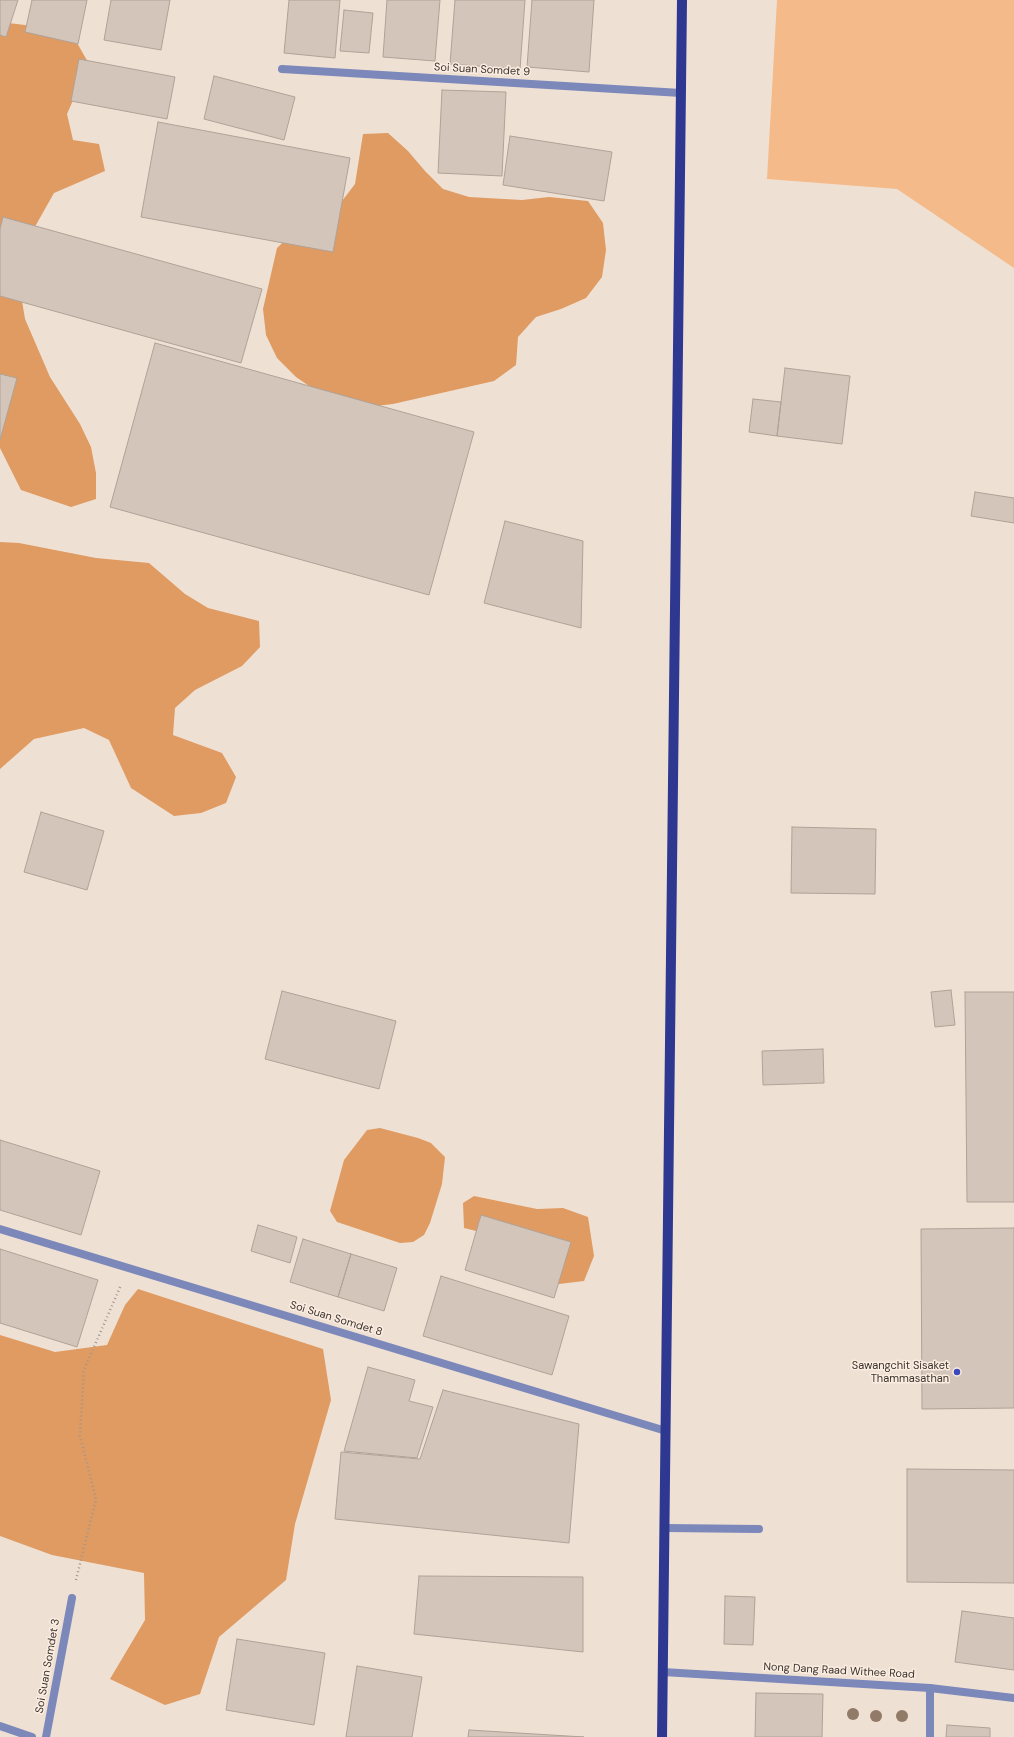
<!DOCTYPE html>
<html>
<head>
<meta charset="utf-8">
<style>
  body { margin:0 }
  canvas { display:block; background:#efe0d4 }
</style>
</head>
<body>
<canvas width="1014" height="1737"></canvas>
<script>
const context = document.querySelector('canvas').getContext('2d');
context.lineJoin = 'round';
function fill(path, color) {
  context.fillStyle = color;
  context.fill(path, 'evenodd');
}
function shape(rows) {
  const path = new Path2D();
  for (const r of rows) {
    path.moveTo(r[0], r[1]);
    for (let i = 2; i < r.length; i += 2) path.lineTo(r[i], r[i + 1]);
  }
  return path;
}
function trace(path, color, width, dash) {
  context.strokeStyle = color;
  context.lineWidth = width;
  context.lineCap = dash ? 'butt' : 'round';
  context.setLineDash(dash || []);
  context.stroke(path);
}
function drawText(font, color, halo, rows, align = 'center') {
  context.font = font + ' "DM Sans",sans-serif';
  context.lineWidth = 3;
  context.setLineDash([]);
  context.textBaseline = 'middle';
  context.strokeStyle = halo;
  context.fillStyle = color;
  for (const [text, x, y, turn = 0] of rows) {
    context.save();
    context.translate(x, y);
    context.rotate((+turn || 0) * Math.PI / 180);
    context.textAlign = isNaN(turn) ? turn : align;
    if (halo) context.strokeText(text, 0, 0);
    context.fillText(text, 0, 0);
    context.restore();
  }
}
const green = shape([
  [777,0,1014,0,1014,268,897,189,767,179]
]);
const forest = shape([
  [0,22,25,25,76,41,89,64,67,114,73,140,99,144,105,171,54,193,28,239,16,264,25,319,50,377,80,424,91,447,96,473,96,499,71,507,21,490,0,448],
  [388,133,408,151,425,171,443,189,469,197,522,200,549,197,588,201,603,223,606,250,602,277,586,298,561,309,536,317,518,337,516,365,494,381,393,404,367,407,318,392,296,377,277,358,266,335,263,309,277,248,295,231,339,205,355,184,363,134],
  [0,542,19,543,96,558,149,563,185,594,208,608,259,621,260,647,242,666,195,690,175,708,173,735,222,753,236,777,226,803,201,813,174,816,131,788,109,740,84,728,34,739,0,769],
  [380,1128,418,1138,431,1143,445,1157,442,1184,430,1223,424,1235,413,1242,400,1243,337,1222,330,1211,344,1160,367,1130],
  [474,1196,537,1209,563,1208,588,1217,594,1256,584,1281,559,1284,537,1270,513,1240,464,1228,463,1203],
  [138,1289,323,1349,331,1400,295,1524,286,1580,219,1637,200,1694,165,1705,110,1679,145,1620,144,1573,52,1555,0,1536,0,1335,55,1352,107,1345,125,1305]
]);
const building = shape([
  [0,0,18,0,6,37,0,35,0,0],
  [32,0,87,0,78,44,25,32,32,0],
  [111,0,170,0,161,50,104,40,111,0],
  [289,0,340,0,335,58,284,53,289,0],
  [387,0,440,0,435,61,383,57,387,0],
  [455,0,525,0,520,69,450,64,455,0],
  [532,0,594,0,589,72,527,67,532,0],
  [344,10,373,13,369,53,340,51,344,10],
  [79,59,175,77,167,119,71,101,79,59],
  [214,76,295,97,284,140,204,119,214,76],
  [442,90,506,92,502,176,438,173,442,90],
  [158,122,350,158,333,252,141,217,158,122],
  [510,136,612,152,604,201,503,185,510,136],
  [3,217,262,289,241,363,0,296,0,229,3,217],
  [155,343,474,432,429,595,110,507,155,343],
  [785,368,850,376,842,444,777,436,785,368],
  [0,374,17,378,0,440,0,374],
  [753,399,781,402,777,436,749,432,753,399],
  [975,492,1014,498,1014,523,971,516,975,492],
  [505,521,583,541,581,628,484,603,505,521],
  [41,812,104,831,87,890,24,872,41,812],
  [792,827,876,829,875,894,791,893,792,827],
  [951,990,955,1025,935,1027,931,992,951,990],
  [282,991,396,1021,379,1089,265,1059,282,991],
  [965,992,1014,992,1014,1202,967,1202,965,992],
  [823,1049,824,1083,763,1085,762,1051,823,1049],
  [0,1140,100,1171,81,1235,0,1210,0,1140],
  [481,1215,571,1242,554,1298,465,1270,481,1215],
  [258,1225,297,1237,290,1263,251,1251,258,1225],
  [1014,1228,1014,1408,922,1409,921,1229,1014,1228],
  [303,1239,351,1254,338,1297,290,1282,303,1239],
  [0,1249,98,1280,77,1347,0,1323,0,1249],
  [351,1254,397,1268,384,1311,338,1297,351,1254],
  [441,1276,569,1316,552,1375,423,1336,441,1276],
  [368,1367,415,1380,409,1401,433,1407,417,1458,344,1451,368,1367],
  [443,1390,579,1424,569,1543,335,1519,341,1452,420,1459,443,1390],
  [907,1469,1014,1470,1014,1583,907,1582,907,1469],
  [419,1576,583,1577,583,1652,414,1634,419,1576],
  [725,1596,755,1597,753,1645,724,1644,725,1596],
  [962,1611,1014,1618,1014,1670,955,1662,962,1611],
  [237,1639,325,1653,314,1725,226,1710,237,1639],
  [357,1666,422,1677,412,1737,346,1737,357,1666],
  [756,1693,823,1694,822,1737,755,1737,756,1693],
  [947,1725,990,1728,990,1737,946,1737,947,1725],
  [469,1730,584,1737,468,1737,469,1730]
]);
const path = shape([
  [76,1580,96,1499,80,1436,84,1370,121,1285]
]);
const service = shape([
  [665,1528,759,1529],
  [930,1737,930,1688]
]);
const minor = shape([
  [282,69,681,93],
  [0,1229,666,1431],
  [663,1672,930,1688,1014,1698],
  [0,1726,32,1737],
  [46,1737,72,1598]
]);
const primary = shape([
  [662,1737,682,0]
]);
const trees = [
  [853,1714],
  [876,1716],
  [902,1716]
];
const markers = [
  [957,1372,4,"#3d48bb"]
];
const streetNames = [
  ["Soi Suan Somdet 9",482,70,3],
  ["Soi Suan Somdet 8",336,1319,17],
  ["Soi Suan Somdet 3",48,1666,-80],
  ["Nong Dang Raad Withee Road",839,1671,3]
];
const poiNames = [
  ["Sawangchit Sisaket",949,1366],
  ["Thammasathan",949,1379]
];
fill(green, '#f5ba89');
fill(forest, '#df9b61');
fill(building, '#d4c5ba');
trace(building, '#b0a297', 1);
trace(path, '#a1968d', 2.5, [1, 3]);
trace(service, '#7c88ba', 8);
trace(minor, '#7c88ba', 8);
trace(primary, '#2f3891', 10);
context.fillStyle = '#917b68';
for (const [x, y] of trees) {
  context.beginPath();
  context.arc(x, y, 6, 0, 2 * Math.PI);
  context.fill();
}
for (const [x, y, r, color] of markers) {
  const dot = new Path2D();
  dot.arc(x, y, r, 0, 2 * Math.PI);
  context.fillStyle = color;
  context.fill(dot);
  trace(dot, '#fcede1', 1.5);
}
drawText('11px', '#3a342f', '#fcede1', streetNames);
drawText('11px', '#3a342f', '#fcede1', poiNames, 'right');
</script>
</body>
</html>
